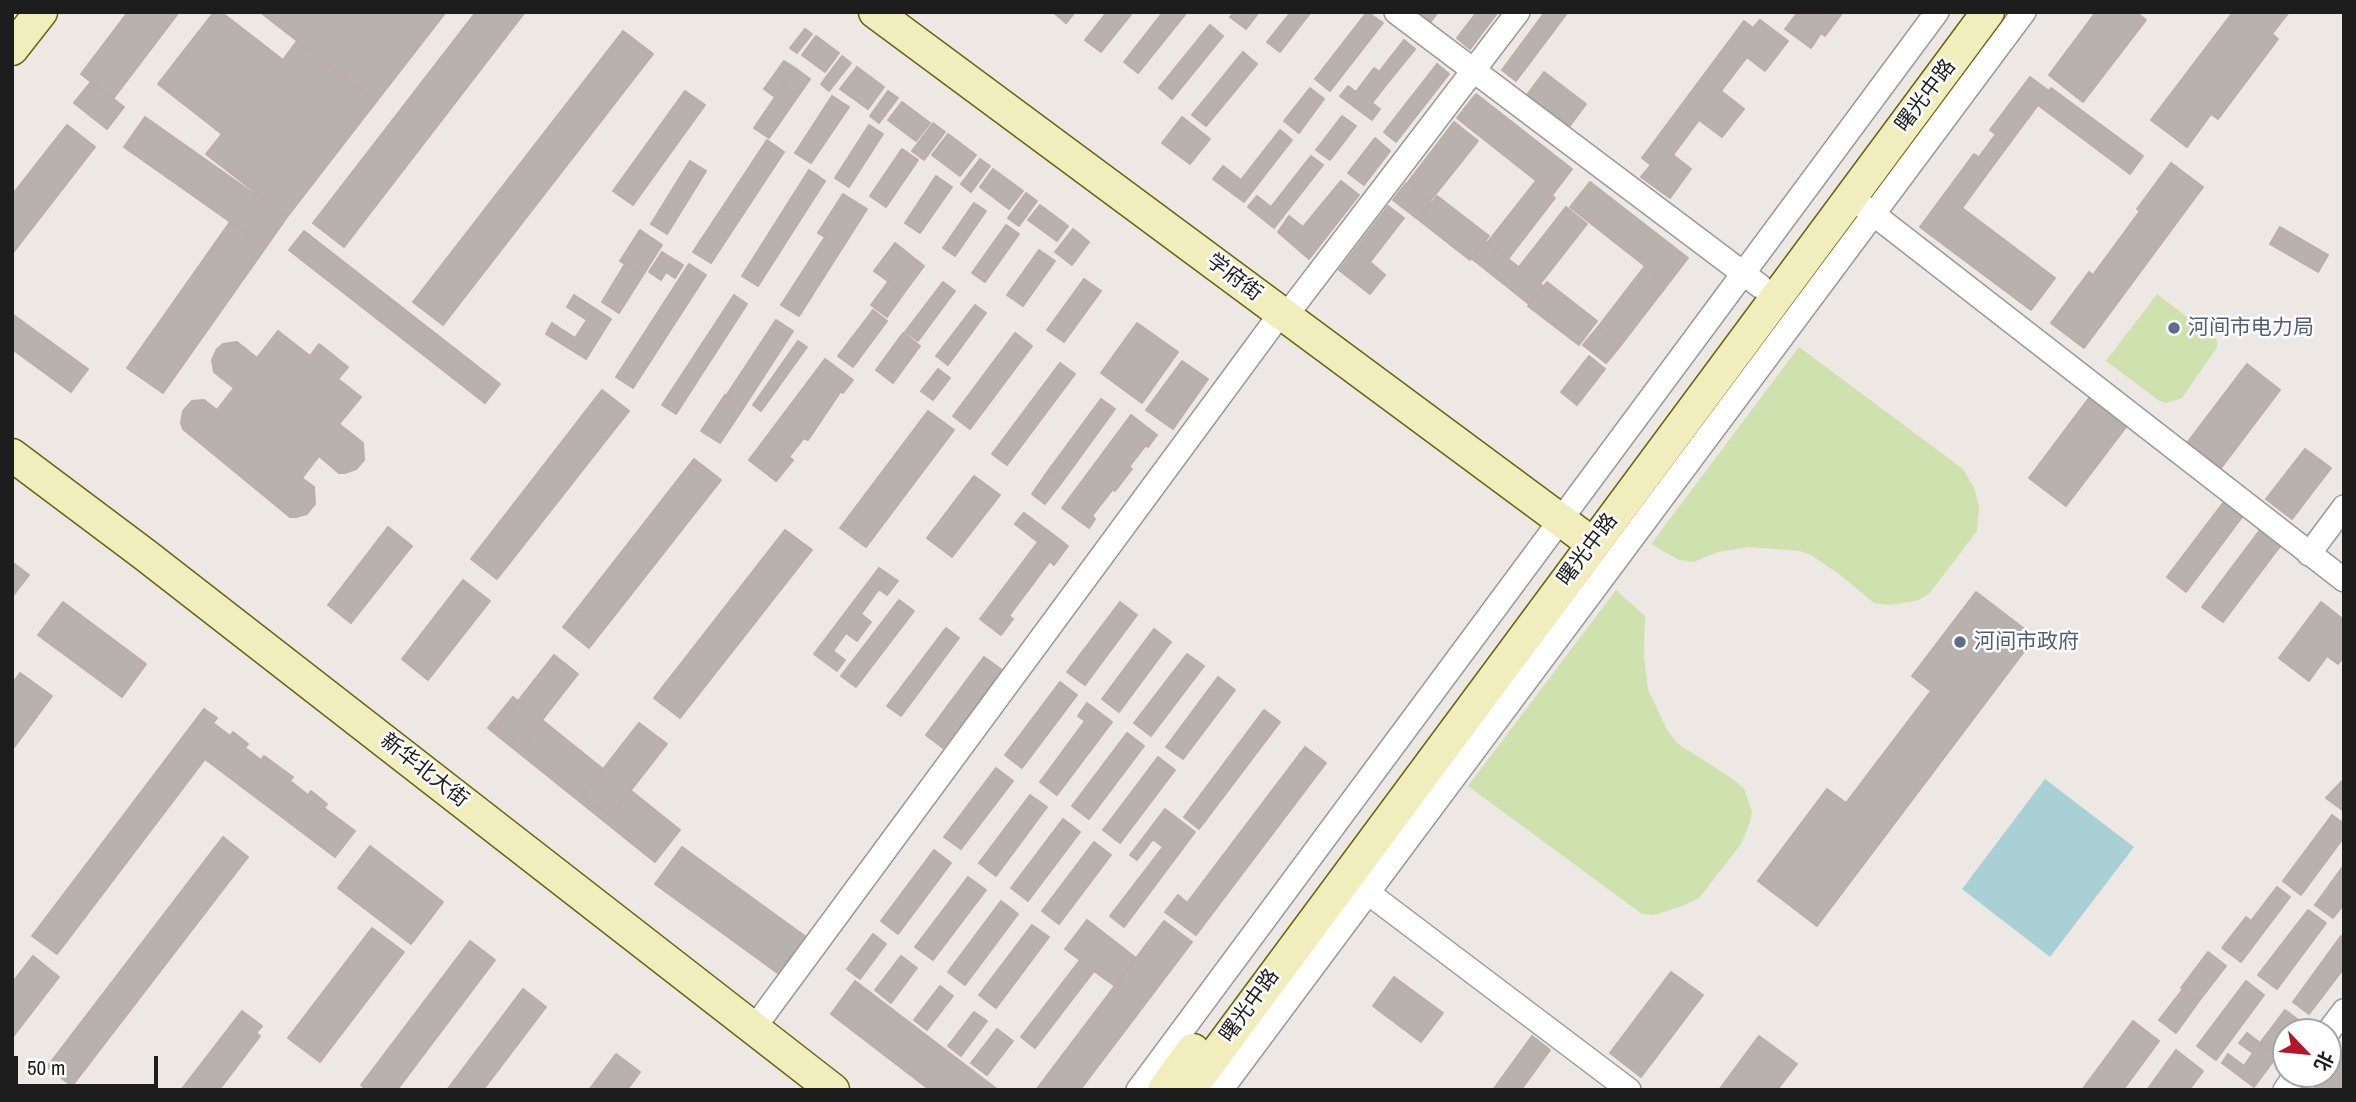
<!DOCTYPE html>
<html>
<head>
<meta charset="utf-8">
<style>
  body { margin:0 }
  #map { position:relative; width:2356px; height:1102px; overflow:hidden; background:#ede8e4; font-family:"Archivo Narrow","Noto Sans SC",sans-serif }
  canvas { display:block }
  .frame { position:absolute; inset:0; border:14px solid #1d1d1d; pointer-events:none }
  .north { position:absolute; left:2272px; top:1018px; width:70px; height:70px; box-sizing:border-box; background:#fff; border:2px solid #a5a5a5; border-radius:50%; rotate:116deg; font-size:19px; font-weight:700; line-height:28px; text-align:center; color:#1d1d1d }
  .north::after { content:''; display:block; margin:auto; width:24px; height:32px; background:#b2172c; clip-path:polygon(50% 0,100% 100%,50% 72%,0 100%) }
  .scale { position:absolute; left:14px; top:1056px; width:144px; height:32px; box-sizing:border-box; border:4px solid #1d1d1d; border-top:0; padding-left:9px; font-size:21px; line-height:24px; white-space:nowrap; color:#1d1d1d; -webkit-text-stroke:5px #fff; paint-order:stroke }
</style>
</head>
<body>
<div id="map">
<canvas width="2356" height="1102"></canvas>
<div class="frame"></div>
<div class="north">北</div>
<div class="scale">50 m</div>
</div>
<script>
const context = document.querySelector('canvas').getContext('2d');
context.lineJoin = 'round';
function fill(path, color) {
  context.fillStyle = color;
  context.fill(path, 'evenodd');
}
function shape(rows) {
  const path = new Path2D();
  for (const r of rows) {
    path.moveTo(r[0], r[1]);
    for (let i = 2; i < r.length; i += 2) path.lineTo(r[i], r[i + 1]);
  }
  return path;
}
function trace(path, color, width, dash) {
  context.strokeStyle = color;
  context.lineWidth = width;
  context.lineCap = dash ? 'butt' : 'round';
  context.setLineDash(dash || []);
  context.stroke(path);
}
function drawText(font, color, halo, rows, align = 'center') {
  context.font = font + ' "Archivo Narrow","Noto Sans SC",sans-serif';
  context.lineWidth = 5;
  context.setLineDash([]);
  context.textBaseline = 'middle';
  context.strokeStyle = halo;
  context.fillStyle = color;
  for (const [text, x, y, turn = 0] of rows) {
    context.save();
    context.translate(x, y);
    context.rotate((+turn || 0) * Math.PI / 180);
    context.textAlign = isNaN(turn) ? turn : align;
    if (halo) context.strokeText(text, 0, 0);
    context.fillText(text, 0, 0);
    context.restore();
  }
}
const grass = shape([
  [2157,294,2217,340,2217,347,2182,398,2166,403,2158,400,2106,361],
  [1799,347,1963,469,1975,490,1979,507,1977,531,1929,594,1916,601,1889,605,1874,603,1839,574,1811,555,1800,551,1749,547,1718,552,1693,562,1679,560,1651,544],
  [1616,590,1645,616,1644,657,1648,689,1667,730,1678,744,1733,779,1744,789,1752,811,1750,822,1741,844,1699,898,1683,906,1654,915,1642,914,1468,786]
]);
const water = shape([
  [2045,779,2134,847,2050,957,1962,889]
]);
const building = shape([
  [128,12,179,12,113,99,81,74,128,12],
  [214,12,221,12,283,60,297,41,376,102,287,217,206,154,222,134,158,84,214,12],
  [260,12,446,12,376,102,260,12],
  [476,12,525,12,344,247,313,223,476,12],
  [1053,12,1075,12,1066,23,1053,12],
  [1107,12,1133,12,1101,52,1085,40,1107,12],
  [1163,12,1187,12,1138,73,1124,62,1163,12],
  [1234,12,1259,12,1246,29,1230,17,1234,12],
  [1291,12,1311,12,1280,52,1267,42,1291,12],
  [1367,12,1383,23,1330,91,1315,79,1367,12],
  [1414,12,1438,12,1429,24,1414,12],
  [1477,12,1498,12,1470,49,1457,38,1477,12],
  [1545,12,1568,12,1516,81,1502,70,1545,12],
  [1798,12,1802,14,1843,12,1825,36,1821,33,1811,48,1785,29,1798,12],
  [2096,12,2136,12,2146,20,2083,102,2049,75,2096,12],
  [2233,12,2289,12,2272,34,2278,39,2218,119,2211,114,2187,147,2151,120,2233,12],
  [1760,20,1788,41,1765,71,1747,57,1721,91,1744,109,1722,137,1699,120,1673,155,1691,169,1670,198,1641,177,1651,165,1642,158,1744,21,1753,28,1760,20],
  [1210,25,1223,36,1172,99,1159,88,1210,25],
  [805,29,812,34,797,53,790,48,805,29],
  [623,31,653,54,443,325,413,302,623,31],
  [816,36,839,53,825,72,802,55,816,36],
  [1404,40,1415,49,1390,80,1379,72,1404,40],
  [1243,52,1257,64,1206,126,1192,115,1243,52],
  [842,56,851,63,829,91,821,84,842,56],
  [784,61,795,68,775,97,764,89,784,61],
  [1437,64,1449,74,1396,142,1384,132,1437,64],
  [857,67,884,87,868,109,840,89,857,67],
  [795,68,810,79,769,138,754,128,795,68],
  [1374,68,1390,80,1372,103,1380,109,1372,120,1340,96,1348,86,1356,92,1374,68],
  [1544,72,1586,104,1569,127,1527,95,1544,72],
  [2030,77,2049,91,2051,88,2143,156,2130,174,2038,105,2009,144,1990,130,2030,77],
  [91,82,124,107,107,129,74,103,91,82],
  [1310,88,1324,99,1299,133,1284,121,1310,88],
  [685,91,705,105,633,205,613,191,685,91],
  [888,91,898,98,879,123,870,116,888,91],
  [1476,94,1572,169,1553,194,1457,118,1476,94],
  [832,96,849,107,811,163,795,153,832,96],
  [902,102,930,123,916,141,888,120,902,102],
  [1342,116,1356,126,1330,160,1316,150,1342,116],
  [145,117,287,217,266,247,124,147,145,117],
  [1182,117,1210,139,1190,164,1162,143,1182,117],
  [1454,122,1478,141,1431,200,1408,182,1454,122],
  [933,123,945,132,924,160,912,151,933,123],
  [67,125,95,147,12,254,12,195,67,125],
  [869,125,883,134,849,187,835,178,869,125],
  [1280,130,1292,140,1244,202,1213,179,1223,166,1241,180,1280,130],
  [948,134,976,155,960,176,932,155,948,134],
  [1996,134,2009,144,1992,167,1979,157,1996,134],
  [1375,138,1390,151,1364,185,1348,173,1375,138],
  [767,140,784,152,711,263,693,252,767,140],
  [902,149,918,160,886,207,870,196,902,149],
  [1974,154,1992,167,1962,208,2055,278,2031,310,1920,227,1974,154],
  [1311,156,1323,165,1274,228,1248,207,1257,196,1271,207,1311,156],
  [980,159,990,166,971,192,961,184,980,159],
  [690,161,706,171,667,234,651,224,690,161],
  [2171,163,2203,187,2084,348,2051,323,2089,272,2093,275,2140,211,2137,209,2171,163],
  [993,169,1023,191,1009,209,980,187,993,169],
  [809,170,825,181,758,286,742,276,809,170],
  [936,176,952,187,920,233,905,223,936,176],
  [1341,181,1359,195,1309,259,1278,232,1289,216,1303,227,1341,181],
  [1535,182,1555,198,1508,259,1487,243,1535,182],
  [1590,182,1688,258,1668,284,1570,207,1590,182],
  [1406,183,1432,203,1419,220,1393,200,1406,183],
  [1026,193,1037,201,1019,226,1008,218,1026,193],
  [843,194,867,209,799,316,781,305,825,237,818,233,843,194],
  [1437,196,1489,236,1470,260,1419,220,1437,196],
  [974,203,986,211,955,256,943,248,974,203],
  [1040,205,1068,226,1057,241,1028,220,1040,205],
  [1388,206,1404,218,1370,262,1385,275,1370,294,1339,270,1388,206],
  [1566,207,1587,224,1540,284,1519,267,1566,207],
  [230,222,266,247,163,393,127,368,230,222],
  [1006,225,1019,234,985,282,972,273,1006,225],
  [2280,227,2328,255,2318,272,2270,244,2280,227],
  [1073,229,1089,242,1072,265,1055,252,1073,229],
  [640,230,662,245,643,275,620,261,640,230],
  [304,231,500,384,485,403,289,250,304,231],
  [1485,241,1543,286,1529,304,1471,258,1485,241],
  [895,243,924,266,904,293,874,271,895,243],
  [1039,250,1055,261,1023,306,1007,295,1039,250],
  [662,252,683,265,675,278,666,272,661,280,649,272,662,252],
  [625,264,643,275,619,313,602,302,625,264],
  [689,264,706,275,633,388,616,377,689,264],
  [1645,266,1668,284,1621,345,1598,327,1645,266],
  [1084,279,1101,291,1064,342,1047,330,1084,279],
  [888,282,904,293,887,317,871,305,888,282],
  [943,282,955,291,918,341,905,332,943,282],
  [1547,282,1597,321,1579,345,1528,306,1547,282],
  [574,295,611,319,586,359,546,334,552,323,575,338,587,320,567,307,574,295],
  [734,295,747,304,676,414,662,405,734,295],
  [975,305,986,313,948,365,936,356,975,305],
  [873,310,887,321,853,367,838,356,873,310],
  [12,314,88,369,71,392,12,349,12,314],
  [776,320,793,331,744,407,726,396,776,320],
  [1137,323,1178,352,1142,403,1101,373,1137,323],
  [1598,327,1621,345,1606,363,1583,345,1598,327],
  [278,331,310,356,319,344,348,367,338,379,361,397,339,424,363,443,364,460,356,469,345,473,339,473,319,456,302,478,314,487,315,504,307,514,296,517,290,517,183,429,181,423,183,411,192,401,204,400,217,410,234,388,214,372,212,360,217,349,223,344,237,342,257,358,278,331],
  [903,333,920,346,893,383,876,370,903,333],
  [1015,333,1032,346,970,429,953,416,1015,333],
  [798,341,807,347,761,411,753,405,798,341],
  [1589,356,1605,369,1577,405,1561,392,1589,356],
  [825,359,853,380,843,393,841,391,808,440,804,438,789,457,793,460,776,481,749,460,825,359],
  [1182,361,1208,379,1173,429,1146,410,1182,361],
  [1060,363,1075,374,1007,465,992,454,1060,363],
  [2247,364,2280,390,2221,468,2187,443,2247,364],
  [938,369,950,378,933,400,921,391,938,369],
  [602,390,629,411,497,579,471,559,602,390],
  [725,395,744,407,720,443,701,431,725,395],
  [2089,398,2126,427,2066,506,2029,478,2089,398],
  [1101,399,1115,409,1062,482,1048,471,1101,399],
  [928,411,954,430,866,547,840,528,928,411],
  [1131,415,1157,435,1148,447,1146,445,1129,467,1132,469,1115,491,1113,489,1092,516,1095,519,1089,528,1062,508,1131,415],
  [2305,449,2331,468,2292,519,2266,499,2305,449],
  [694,459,721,480,589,648,563,627,694,459],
  [1048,471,1062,482,1045,504,1032,494,1048,471],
  [974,476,1000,495,952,557,927,538,974,476],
  [2223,503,2242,517,2186,592,2167,577,2223,503],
  [1024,513,1047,530,1038,542,1015,524,1024,513],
  [388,527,412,546,351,623,328,605,388,527],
  [785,530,812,550,680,718,654,698,785,530],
  [1047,530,1068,546,1054,565,1050,561,1009,616,1013,619,1001,635,980,619,1047,530],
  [2260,530,2281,545,2223,622,2202,607,2260,530],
  [12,562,29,575,12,597,12,562],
  [879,568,898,581,887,595,879,589,861,614,871,622,857,641,846,633,833,651,845,660,837,671,814,654,879,568],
  [463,580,490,601,428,680,402,659,463,580],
  [1976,592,2035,637,1817,926,1758,881,1827,789,1846,803,1931,691,1912,676,1976,592],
  [899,600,914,611,856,687,841,676,899,600],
  [63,602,146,664,122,697,38,635,63,602],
  [1120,602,1137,615,1085,685,1067,672,1120,602],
  [2321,602,2344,620,2344,656,2338,664,2297,634,2321,602],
  [946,628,959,638,901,716,887,706,946,628],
  [1154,629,1171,642,1119,712,1102,699,1154,629],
  [2297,634,2327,656,2309,681,2279,658,2297,634],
  [1187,654,1204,666,1151,736,1134,723,1187,654],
  [554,655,578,674,521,747,497,728,554,655],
  [984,657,1002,670,943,748,926,735,984,657],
  [20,673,52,696,12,750,12,684,20,673],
  [1218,677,1235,690,1183,759,1166,747,1218,677],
  [1060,682,1077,695,1022,768,1005,755,1060,682],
  [513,697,518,701,497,728,521,747,542,720,603,769,582,796,610,817,630,790,680,830,655,862,488,728,513,697],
  [1087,703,1112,722,1057,795,1040,782,1085,721,1078,716,1087,703],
  [204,709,217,718,213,723,230,736,233,732,248,744,245,748,261,760,264,756,293,777,290,781,308,795,311,791,327,804,324,808,355,831,335,857,205,759,57,954,32,936,204,709],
  [1264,710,1280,722,1199,829,1184,817,1264,710],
  [639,723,667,744,610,817,582,796,639,723],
  [1127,733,1144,746,1089,819,1072,806,1127,733],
  [1305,747,1326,763,1196,935,1165,912,1178,895,1187,903,1305,747],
  [1158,757,1175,770,1120,843,1103,830,1158,757],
  [996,768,1013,781,961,849,944,837,996,768],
  [2344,779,2344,811,2326,798,2344,779],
  [1030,795,1047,807,996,876,979,863,1030,795],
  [1165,809,1195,832,1124,927,1110,916,1163,847,1153,839,1137,860,1130,855,1165,809],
  [2332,815,2344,824,2344,837,2301,895,2283,881,2332,815],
  [1063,819,1080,832,1028,901,1011,888,1063,819],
  [223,837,248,857,72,1086,47,1067,223,837],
  [1094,842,1111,855,1059,924,1042,911,1094,842],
  [370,846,443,902,411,944,338,888,370,846],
  [682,847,806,937,779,974,655,884,682,847],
  [934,850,951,863,898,934,881,921,934,850],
  [2344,865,2344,904,2333,918,2315,905,2344,865],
  [968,877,986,890,933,960,915,947,968,877],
  [2277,887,2290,897,2241,962,2222,948,2246,917,2251,921,2277,887],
  [1001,901,1018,914,965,985,948,972,1001,901],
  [2308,910,2326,923,2277,989,2258,975,2308,910],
  [1087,920,1136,958,1115,986,1094,971,1035,1048,1021,1037,1080,960,1065,949,1087,920],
  [1164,921,1192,942,1080,1090,1036,1090,1164,921],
  [1032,925,1049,937,996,1008,979,995,1032,925],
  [372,928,404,952,320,1062,288,1038,372,928],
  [873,934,886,944,860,979,847,969,873,934],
  [2341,936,2344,938,2344,968,2309,1014,2293,1002,2341,936],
  [470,941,495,960,397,1090,367,1090,361,1085,470,941],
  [2208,952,2226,966,2199,1001,2181,988,2208,952],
  [33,956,59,977,12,1038,12,983,33,956],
  [901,956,917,968,891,1003,875,990,901,956],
  [1671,972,1703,995,1641,1077,1610,1053,1671,972],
  [1394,977,1443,1013,1421,1042,1373,1006,1394,977],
  [855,981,998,1090,930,1090,831,1014,855,981],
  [2246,981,2264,995,2216,1060,2197,1046,2246,981],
  [940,986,953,996,927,1030,914,1020,940,986],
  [523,989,546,1007,483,1090,447,1090,523,989],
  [2183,989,2199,1001,2176,1033,2159,1020,2183,989],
  [2285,1010,2301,1022,2294,1032,2286,1032,2286,1043,2277,1056,2260,1043,2285,1010],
  [242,1011,262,1026,256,1033,260,1036,219,1090,181,1090,242,1011],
  [974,1012,987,1021,961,1056,948,1046,974,1012],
  [2133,1021,2159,1041,2123,1090,2082,1090,2133,1021],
  [997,1029,1013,1041,987,1075,971,1063,997,1029],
  [2247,1033,2277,1056,2254,1087,2222,1063,2228,1054,2244,1066,2253,1053,2239,1043,2247,1033],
  [1532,1036,1550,1050,1521,1090,1493,1090,1532,1036],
  [1759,1036,1797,1064,1777,1090,1719,1090,1759,1036],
  [2344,1048,2344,1090,2313,1090,2325,1074,2328,1074,2328,1069,2344,1048],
  [2176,1050,2203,1071,2189,1090,2147,1090,2176,1050],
  [616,1054,640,1072,627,1090,589,1090,616,1054]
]);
const street = shape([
  [1396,12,1760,286],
  [1863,206,2344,580],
  [1295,304,1518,12],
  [2309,554,2344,507],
  [1367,892,1629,1090],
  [754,1028,1281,313],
  [2328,1032,2344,1011],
  [1138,1090,1937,12],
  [1221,1090,2024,12],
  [2285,1090,2296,1074]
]);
const secondary = shape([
  [875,12,1593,544],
  [12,49,41,12],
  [12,455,144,554,833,1090],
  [1164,1090,1193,1050],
  [1189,1090,1988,12]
]);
const markers = [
  [2174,328,7,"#5c6f8a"],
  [1960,642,7,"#5c6f8a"]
];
const streetNames = [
  ["曙光中路",1926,96,-53],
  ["学府街",1234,278,37],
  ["曙光中路",1588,550,-53],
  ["新华北大街",424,771,38],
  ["曙光中路",1250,1006,-54]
];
const serviceNames = [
  ["河间市电力局",2188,328],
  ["河间市政府",1974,642]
];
fill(grass, '#cee1af');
fill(water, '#a9d1d5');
fill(building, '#b9b1ad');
trace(building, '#bcaea8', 2);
trace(street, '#9a9a9a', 26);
trace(secondary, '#666411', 35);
trace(street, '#fff', 23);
trace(secondary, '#f1edbd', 32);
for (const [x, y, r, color] of markers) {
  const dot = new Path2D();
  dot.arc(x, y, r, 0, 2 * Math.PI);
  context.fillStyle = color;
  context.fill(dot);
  trace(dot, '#fff', 2.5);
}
drawText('21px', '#1d1d1d', '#fff', streetNames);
drawText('21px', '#4e5e75', '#fff', serviceNames, 'left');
</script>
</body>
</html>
